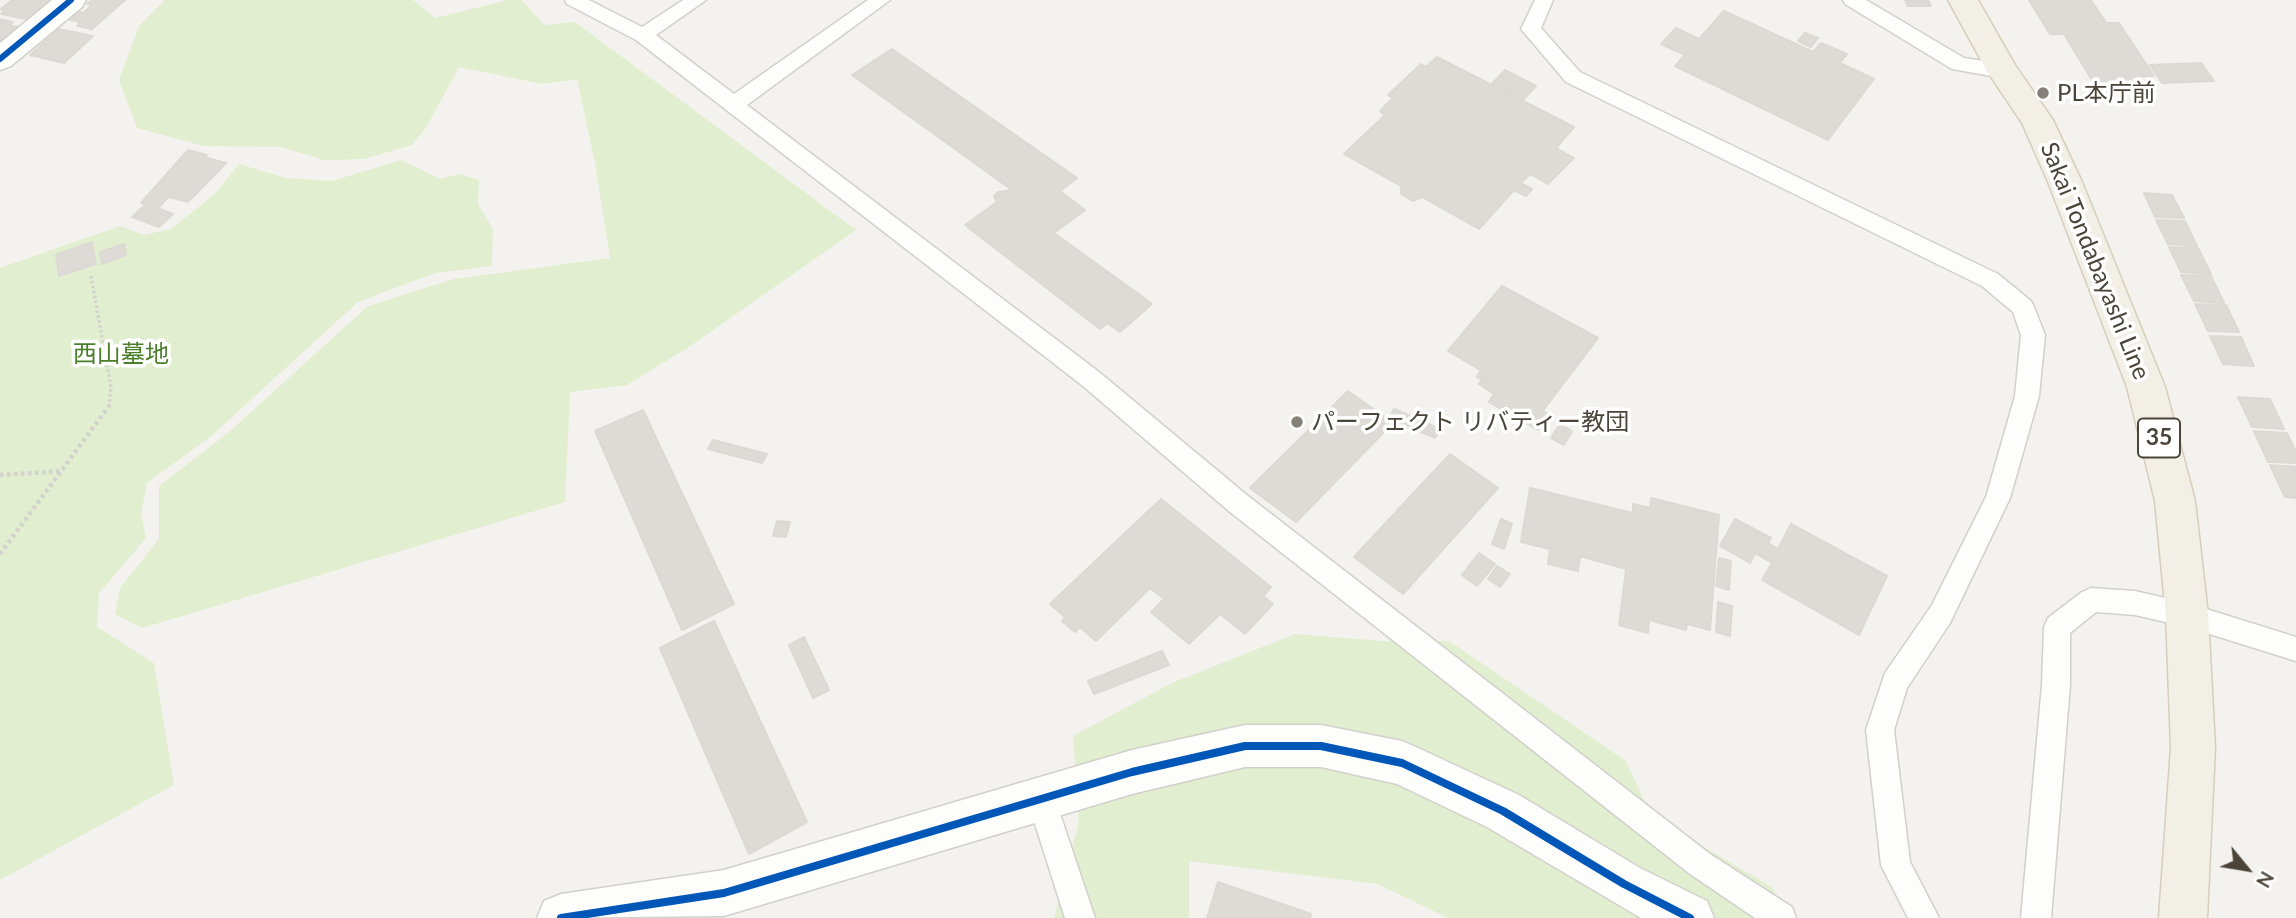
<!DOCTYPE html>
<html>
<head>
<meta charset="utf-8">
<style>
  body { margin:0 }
  #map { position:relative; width:2296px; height:918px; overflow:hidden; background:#f4f2ee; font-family:Lato,sans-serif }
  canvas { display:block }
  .north { position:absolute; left:2212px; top:834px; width:70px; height:70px; -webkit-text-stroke:5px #fff; paint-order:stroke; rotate:120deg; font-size:19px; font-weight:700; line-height:28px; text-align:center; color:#4b4439 }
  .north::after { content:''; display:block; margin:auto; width:24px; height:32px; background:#4b4439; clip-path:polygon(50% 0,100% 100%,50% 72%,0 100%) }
</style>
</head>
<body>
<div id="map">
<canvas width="2296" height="918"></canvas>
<div class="north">N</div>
</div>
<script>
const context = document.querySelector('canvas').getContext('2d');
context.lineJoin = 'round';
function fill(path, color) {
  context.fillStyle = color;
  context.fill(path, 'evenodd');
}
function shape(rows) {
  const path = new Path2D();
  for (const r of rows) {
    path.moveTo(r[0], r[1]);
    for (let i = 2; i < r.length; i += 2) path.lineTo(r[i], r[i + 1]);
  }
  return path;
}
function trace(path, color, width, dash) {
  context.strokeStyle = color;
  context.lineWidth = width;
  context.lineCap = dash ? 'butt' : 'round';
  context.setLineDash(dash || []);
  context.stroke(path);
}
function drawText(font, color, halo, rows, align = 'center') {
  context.font = font + ' Lato,"Noto Sans JP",sans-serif';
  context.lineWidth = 7;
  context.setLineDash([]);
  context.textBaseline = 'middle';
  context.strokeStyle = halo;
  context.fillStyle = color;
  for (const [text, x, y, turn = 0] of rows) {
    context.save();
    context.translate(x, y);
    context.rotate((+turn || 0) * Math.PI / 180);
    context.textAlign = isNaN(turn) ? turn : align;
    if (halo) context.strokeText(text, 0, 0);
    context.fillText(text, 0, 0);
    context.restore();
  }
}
const green = shape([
  [165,0,413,0,435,18,508,0,522,0,544,25,575,22,856,230,689,347,627,385,570,392,565,502,142,628,115,614,120,588,159,539,159,486,229,432,368,306,454,279,610,258,595,163,577,79,542,84,459,67,427,126,412,145,364,159,324,160,281,147,204,146,137,128,119,80,139,26],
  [401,160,440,179,459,174,479,180,478,204,493,229,492,266,435,273,358,302,210,437,147,483,141,513,146,538,99,593,97,627,154,663,174,785,0,880,0,268,120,226,144,235,171,229,216,193,239,164,286,178,332,181],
  [1295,634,1382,641,1449,641,1626,761,1651,816,1772,887,1788,918,1448,918,1378,884,1189,861,1189,918,1054,918,1079,821,1073,736,1172,683]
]);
const building = shape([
  [12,0,59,0,31,20,1,14,4,10,1,9,12,0],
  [92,0,125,0,92,29,77,26,81,22,70,20,79,12,83,13,92,5,87,4,92,0],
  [1905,0,1928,0,1931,6,1908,6,1905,0],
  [2029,0,2091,0,2106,23,2119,23,2154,76,2130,77,2135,84,2095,85,2064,34,2050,34,2029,0],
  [1724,11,1813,52,1821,43,1847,54,1840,63,1874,79,1828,140,1675,66,1724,11],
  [0,19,13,22,9,25,24,28,0,49,0,19],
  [1676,28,1699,39,1685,55,1661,44,1676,28],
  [59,29,93,36,64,63,30,55,59,29],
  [1805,33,1818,38,1811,47,1798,41,1805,33],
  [892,49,1077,178,1047,201,1064,214,1047,228,1140,295,1100,329,965,225,997,202,994,196,998,192,1012,190,852,75,892,49],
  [1437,57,1574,127,1556,148,1574,158,1548,184,1530,174,1521,183,1532,189,1526,196,1514,190,1479,229,1422,197,1413,201,1401,194,1401,186,1344,154,1385,115,1380,111,1393,98,1388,95,1421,64,1426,67,1437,57],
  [2201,63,2214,81,2162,83,2150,65,2201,63],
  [1505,70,1536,86,1522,101,1491,85,1505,70],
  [188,150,207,155,159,207,141,203,188,150],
  [207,158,226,163,188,202,169,197,207,158],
  [1060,191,1085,210,1054,233,1047,228,1064,214,1047,201,1060,191],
  [2144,193,2172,195,2184,218,2155,217,2144,193],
  [146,204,173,214,159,227,132,217,146,204],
  [2156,220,2185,221,2197,246,2168,244,2156,220],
  [92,242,96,264,59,276,56,255,92,242],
  [124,244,126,255,102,264,100,252,124,244],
  [2169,247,2198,248,2211,274,2181,272,2169,247],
  [2181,275,2211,276,2224,303,2194,301,2181,275],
  [1502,286,1598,338,1545,408,1448,351,1502,286],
  [1140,295,1152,304,1120,332,1107,323,1140,295],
  [2195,304,2226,305,2239,332,2208,331,2195,304],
  [2210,336,2241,337,2254,366,2223,364,2210,336],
  [1481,370,1499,381,1493,387,1477,377,1481,370],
  [1482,379,1493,387,1499,381,1545,408,1543,411,1550,415,1538,430,1489,402,1494,394,1479,384,1482,379],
  [1348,391,1393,423,1296,522,1250,488,1348,391],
  [2238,397,2270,399,2284,429,2252,427,2238,397],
  [1394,409,1440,429,1435,438,1389,418,1394,409],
  [643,410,734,604,682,630,595,431,643,410],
  [1560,424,1572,431,1564,445,1551,438,1560,424],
  [2254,431,2287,433,2296,452,2296,463,2268,462,2254,431],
  [713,440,767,454,762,463,708,449,713,440],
  [1450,454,1498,488,1403,594,1354,557,1450,454],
  [2270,465,2296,467,2296,498,2285,497,2270,465],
  [1530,488,1633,513,1633,504,1650,508,1651,498,1719,515,1710,630,1687,624,1686,630,1649,620,1648,633,1619,625,1626,569,1580,556,1578,571,1548,564,1550,549,1521,542,1530,488],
  [1161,499,1271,587,1263,596,1273,604,1245,634,1220,614,1189,644,1151,612,1164,599,1150,588,1096,641,1080,627,1075,632,1062,621,1065,617,1050,604,1161,499],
  [1501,519,1512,524,1504,549,1492,544,1501,519],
  [1735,519,1771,538,1768,543,1778,549,1791,524,1887,576,1859,635,1762,580,1772,563,1755,553,1750,563,1720,546,1735,519],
  [777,521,790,522,786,537,773,536,777,521],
  [1479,553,1495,564,1477,586,1462,575,1479,553],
  [1719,558,1731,561,1729,590,1716,586,1719,558],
  [1497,566,1510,574,1500,587,1488,579,1497,566],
  [1718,602,1732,606,1730,636,1716,632,1718,602],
  [714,621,807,822,749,854,660,648,714,621],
  [804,637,829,690,813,698,789,645,804,637],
  [1162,651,1169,665,1094,694,1088,681,1162,651],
  [1218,882,1311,914,1310,918,1207,918,1218,882]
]);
const pathFar1 = shape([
  [91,276,111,387,109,407]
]);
const path = shape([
  [0,475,63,471],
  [0,554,109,406]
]);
const lane = shape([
  [565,0,589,0,642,27,683,0,706,0,656,35,734,94,868,0,890,0,747,105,1099,372,1248,496,1710,854,1792,907,1796,918,1755,918,1690,874,1230,512,1083,386,636,40,567,4,565,0],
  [1535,0,1553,0,1541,28,1580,72,1998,274,2031,301,2034,307,2045,335,2039,396,2010,498,1950,623,1907,688,1894,730,1910,862,1939,918,1908,918,1881,865,1866,730,1885,673,1932,605,1986,497,2015,396,2021,335,2013,312,1982,286,1566,82,1521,29,1535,0],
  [1843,0,1866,0,1964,58,2003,64,2010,66,2013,71,2010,76,2003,78,1952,69,1845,4,1843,0],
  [2091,588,2135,591,2187,603,2296,637,2296,661,2187,627,2135,615,2096,612,2070,633,2070,685,2051,918,2021,918,2042,685,2044,627,2048,618,2082,592,2091,588],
  [1041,785,1051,789,1055,799,1095,918,1065,918,1027,799,1031,789,1041,785]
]);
const street = shape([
  [52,0,86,0,82,7,11,66,0,70,0,43,52,0],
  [1245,725,1321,725,1402,741,1418,748,1519,795,1640,868,1707,901,1714,918,1641,918,1487,827,1397,784,1321,767,1245,767,1132,794,724,916,537,918,544,901,561,894,724,870,1132,750,1245,725]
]);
const primary = shape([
  [1948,0,1978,0,2015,65,2053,120,2082,182,2165,387,2195,501,2208,615,2215,747,2207,918,2159,918,2171,747,2166,615,2155,501,2127,387,2048,182,2022,123,1987,71,1948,0]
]);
const cyclewayFar1 = shape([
  [0,59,71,0]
]);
const cycleway = shape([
  [561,918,724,893,1132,772,1245,746,1321,746,1402,763,1503,811,1624,884,1690,918]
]);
const markers = [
  [2043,93,7,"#868178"],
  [1297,422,7,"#868178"]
];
const shields = [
  [2159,438,42]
];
const shieldNames = [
  ["35",2159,438]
];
const poiNames = [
  ["PL本庁前",2057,93],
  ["パーフェクト リバティー教団",1311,422]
];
const streetNames = [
  ["Sakai Tondabayashi Line",2095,261,68]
];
const parkNames = [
  ["西山墓地",121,354]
];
fill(green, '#e1eecf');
fill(building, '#dedbd6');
trace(building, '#dcd9d4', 2);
trace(lane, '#d2d0cb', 3);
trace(street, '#d2d0cb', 3);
trace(primary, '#d6cebb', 3);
trace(pathFar1, '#d3d2cc', 3.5, [2.5, 2.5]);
trace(path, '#d3d2cc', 4.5, [3.5, 3.5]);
fill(lane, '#fdfdfc');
fill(street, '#fdfdfc');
fill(primary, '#f2efe6');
trace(cyclewayFar1, '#0057b8', 6);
trace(cycleway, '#0057b8', 8);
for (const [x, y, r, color] of markers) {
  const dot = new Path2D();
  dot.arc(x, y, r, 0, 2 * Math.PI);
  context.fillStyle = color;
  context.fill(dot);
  trace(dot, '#fff', 2.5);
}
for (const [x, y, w] of shields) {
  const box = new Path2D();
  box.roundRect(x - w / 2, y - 19.5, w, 39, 5);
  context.fillStyle = '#fff';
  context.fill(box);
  trace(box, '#4b4439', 2);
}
drawText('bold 23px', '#4b4439', null, shieldNames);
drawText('24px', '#4b4439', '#fff', poiNames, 'left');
drawText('24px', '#4b4439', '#fff', streetNames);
drawText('24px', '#4a7f2a', '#fff', parkNames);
</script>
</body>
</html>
